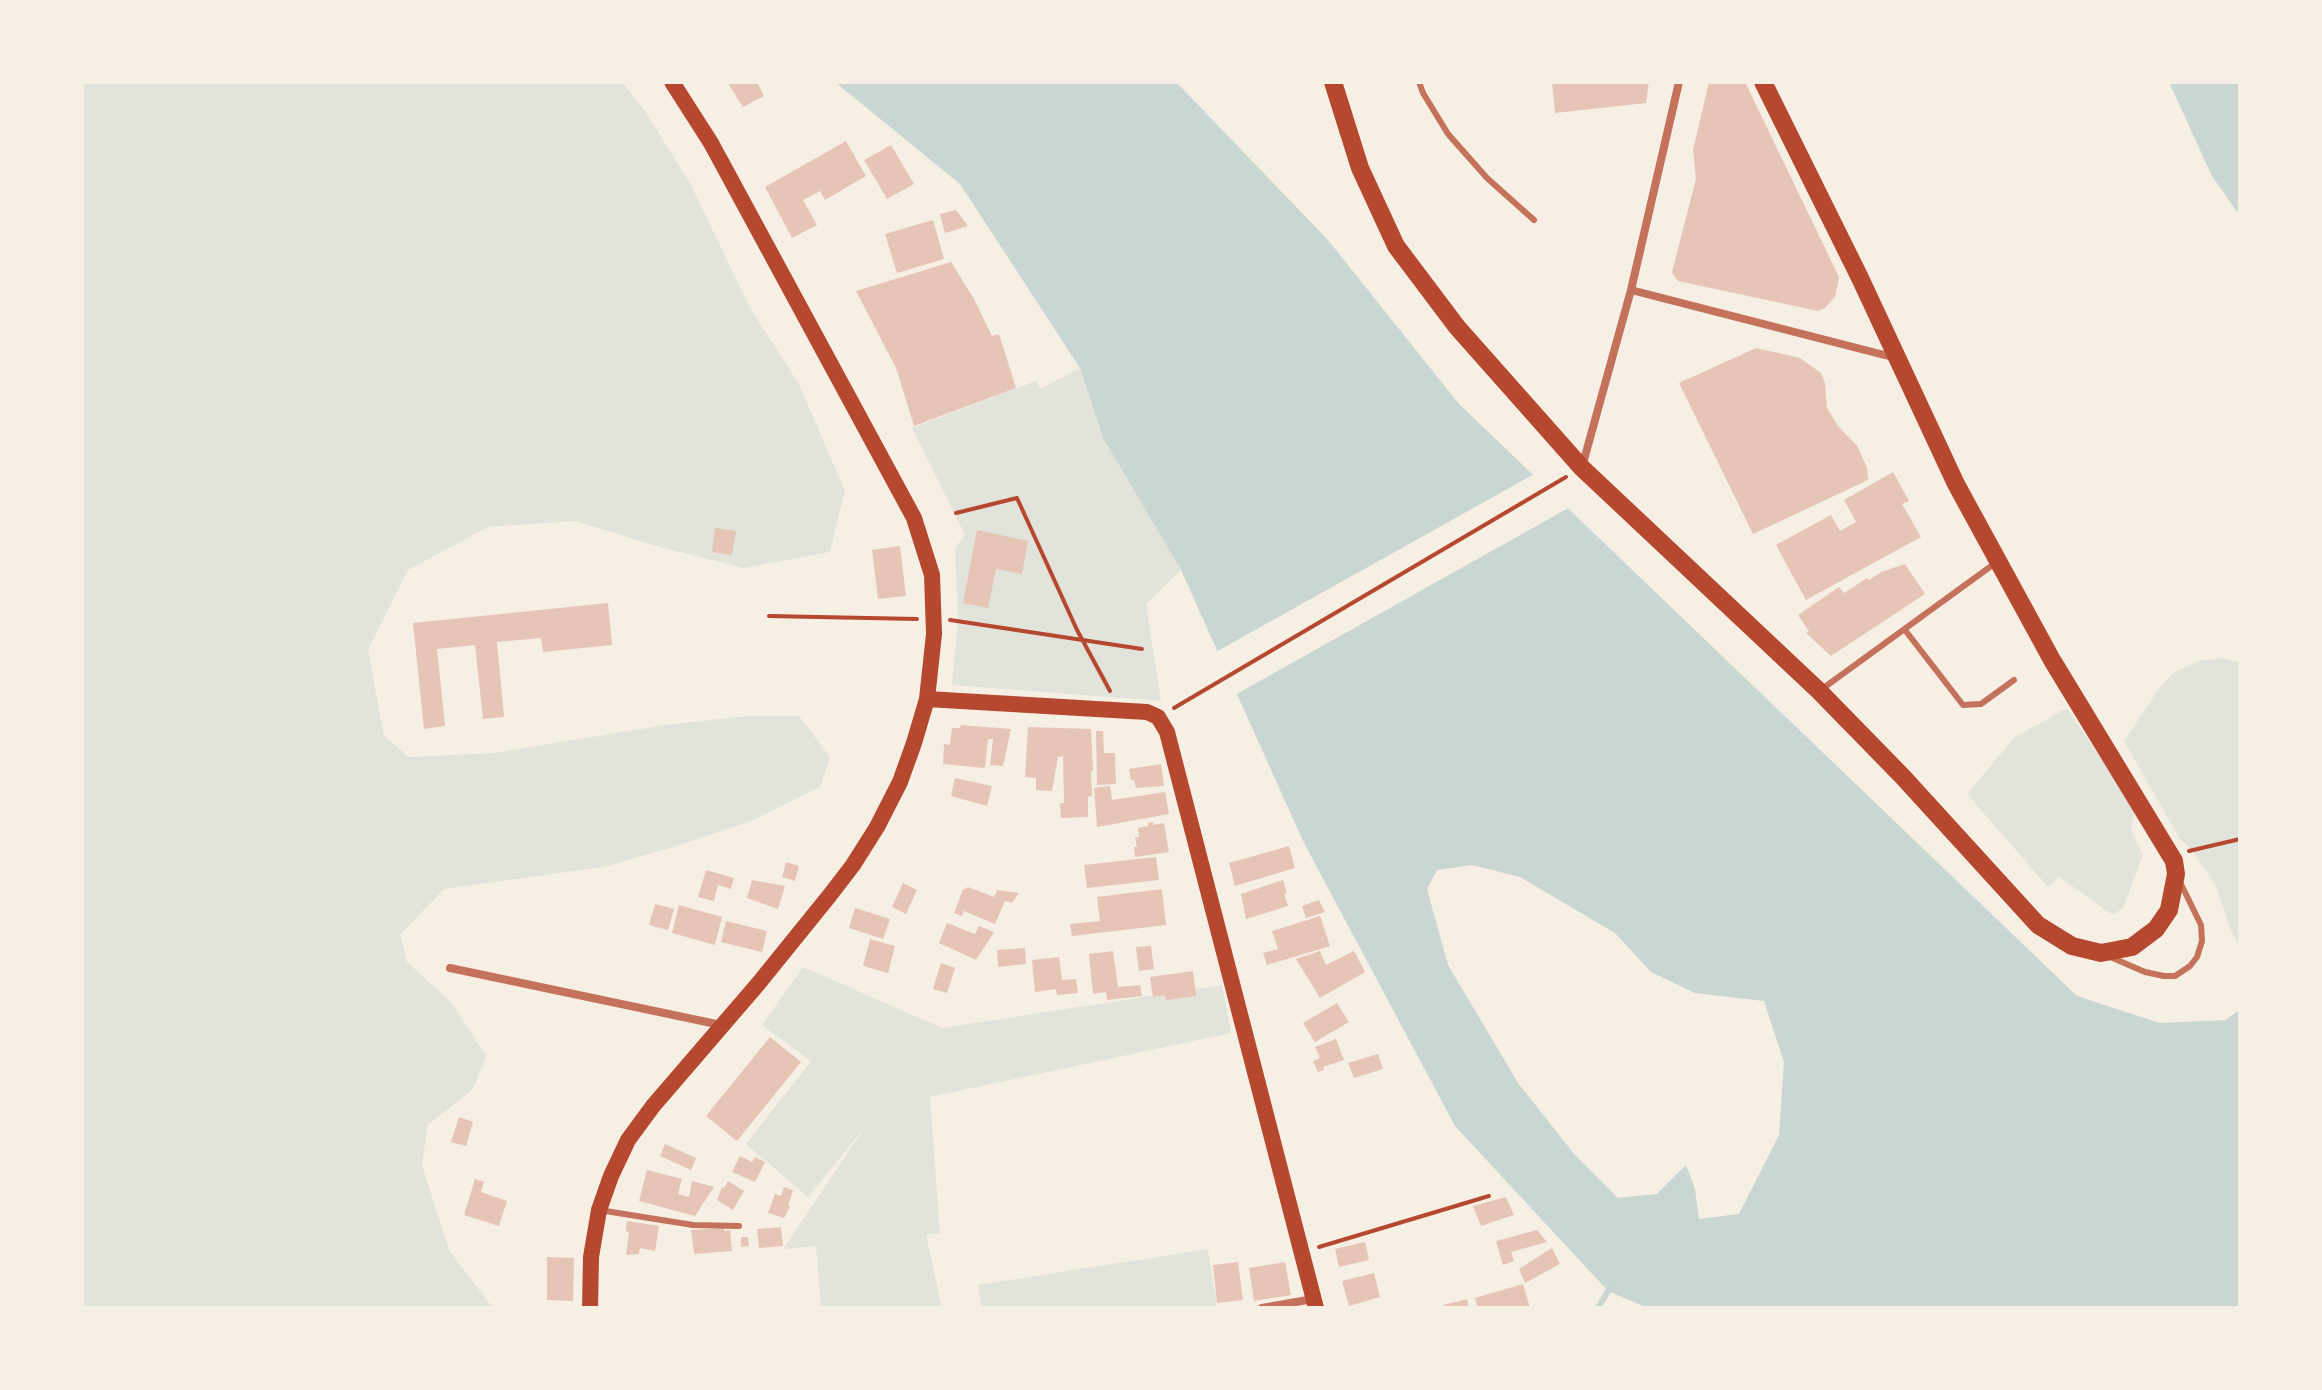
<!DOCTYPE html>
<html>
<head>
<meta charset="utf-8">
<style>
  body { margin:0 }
  #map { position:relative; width:2322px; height:1390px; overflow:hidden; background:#f6efe4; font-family:"IBM Plex Sans",sans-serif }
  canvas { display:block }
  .frame { position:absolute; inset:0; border:84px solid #f6efe4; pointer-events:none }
</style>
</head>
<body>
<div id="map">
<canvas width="2322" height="1390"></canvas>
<div class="frame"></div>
</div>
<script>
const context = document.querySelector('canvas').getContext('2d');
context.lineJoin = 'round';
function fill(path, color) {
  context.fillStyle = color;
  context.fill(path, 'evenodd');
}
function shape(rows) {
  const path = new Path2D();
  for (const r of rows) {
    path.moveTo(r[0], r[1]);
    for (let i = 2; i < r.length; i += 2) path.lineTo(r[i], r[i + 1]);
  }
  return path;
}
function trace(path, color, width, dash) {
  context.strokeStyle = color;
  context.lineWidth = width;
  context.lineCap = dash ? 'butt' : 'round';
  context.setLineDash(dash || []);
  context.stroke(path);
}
const green = shape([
  [82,82,622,82,645,111,691,185,750,308,799,384,845,491,830,552,744,568,660,547,575,521,488,527,408,570,368,650,384,736,409,757,494,753,665,725,748,716,799,716,830,757,820,787,754,820,670,848,603,867,444,889,400,935,407,962,451,1002,486,1056,473,1089,428,1125,422,1165,449,1250,493,1308,82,1308],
  [1080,368,1103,438,1181,570,1146,604,1161,701,952,685,958,620,955,548,965,535,912,428,1036,381,1040,389],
  [2222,658,2240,662,2240,947,2232,933,2216,886,2192,850,2180,839,2124,741,2160,687,2173,673,2199,661],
  [2067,708,2135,810,2131,830,2143,855,2123,908,2113,915,2059,877,2048,887,1967,794,2014,738],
  [803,967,942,1028,1222,985,1231,1033,930,1097,940,1233,926,1235,942,1308,821,1308,816,1246,783,1249,865,1127,808,1197,746,1144,811,1061,762,1025],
  [1208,1249,1217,1308,982,1308,978,1285]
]);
const water = shape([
  [835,82,1176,82,1328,240,1459,404,2077,996,2160,1023,2226,1020,2240,1009,2240,1308,1648,1308,1608,1291,1455,1126,1304,843,1181,570,1103,438,1080,368,960,184],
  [1472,865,1520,877,1615,933,1651,972,1695,993,1764,1001,1784,1062,1779,1135,1739,1214,1699,1219,1695,1189,1686,1165,1657,1194,1618,1198,1575,1155,1518,1083,1448,965,1427,889,1437,870],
  [2169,82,2240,82,2240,216,2212,176]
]);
const pier = shape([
  [1536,473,1572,506,1233,696,1214,653]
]);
const stream = shape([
  [1598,1308,1608,1291,1612,1289]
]);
const building = shape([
  [727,82,757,82,764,96,743,107],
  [1552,82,1649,82,1646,103,1555,113],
  [1709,82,1745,82,1839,277,1835,297,1825,308,1818,311,1678,281,1672,272,1696,179,1693,150],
  [846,141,866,176,825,200,820,191,803,200,817,225,792,238,765,187],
  [891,145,914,184,887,199,864,160],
  [956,210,968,226,945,233,940,214],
  [933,220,944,259,897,273,885,234],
  [951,262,974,299,992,336,999,334,1016,388,914,426,896,368,856,291],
  [1756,348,1800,358,1821,373,1825,383,1827,408,1838,426,1858,447,1867,468,1868,480,1753,534,1679,383],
  [1893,472,1909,501,1902,504,1921,537,1806,600,1776,545,1831,515,1840,531,1856,522,1844,500],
  [715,528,736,531,732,555,712,552],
  [977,530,1028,541,1022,574,996,569,988,608,963,603],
  [900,546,906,596,878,599,872,550],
  [1905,564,1925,594,1831,656,1806,633,1809,631,1798,615,1839,587,1844,593,1867,578,1869,580,1881,572],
  [608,603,612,645,543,652,541,638,497,642,504,717,483,719,475,645,437,649,445,726,424,729,413,623],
  [961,725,1011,729,1003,766,990,765,993,739,988,739,985,768,943,764,944,744,950,745,952,728,960,728],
  [1028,727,1091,729,1093,771,1091,771,1092,796,1088,797,1088,817,1061,818,1060,803,1064,803,1063,756,1058,757,1052,791,1036,790,1036,778,1025,777],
  [1096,731,1103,731,1104,753,1115,753,1116,784,1097,785],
  [1161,764,1164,786,1136,788,1134,780,1131,780,1129,769],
  [955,778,992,786,987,806,951,796],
  [1110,786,1112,800,1165,792,1169,814,1097,827,1094,788],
  [1153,822,1153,825,1164,823,1169,852,1135,857,1134,847,1137,847,1135,837,1139,837,1138,828,1148,826,1148,823],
  [1289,846,1295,868,1235,886,1229,863],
  [1156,857,1159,880,1087,888,1084,865],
  [786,862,799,866,795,881,782,877],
  [706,870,734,878,731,889,718,885,714,901,698,897],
  [752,880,785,886,778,909,747,898],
  [1283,880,1287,893,1284,894,1288,906,1246,919,1241,894],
  [903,883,917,890,906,914,892,907],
  [968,887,994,897,997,890,1019,893,1012,903,1005,901,995,924,964,911,962,916,954,913,963,890],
  [1162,889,1166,925,1072,936,1070,924,1100,921,1097,897],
  [1319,900,1325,912,1306,918,1302,906],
  [655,904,674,909,668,930,649,925],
  [679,905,722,917,715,945,672,933],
  [855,908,890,919,883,939,849,928],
  [1320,916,1330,946,1267,965,1263,953,1278,949,1272,931],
  [726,921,767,931,762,952,721,942],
  [947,923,975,934,979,926,994,932,976,960,939,943],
  [870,939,895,946,888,973,863,966],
  [1151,946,1154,969,1139,971,1136,947],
  [1025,948,1026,964,998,967,997,950],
  [1113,951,1118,987,1140,985,1142,996,1107,1000,1106,992,1093,994,1089,954],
  [1320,951,1326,965,1354,951,1365,972,1320,998,1296,959],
  [1059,957,1062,980,1076,979,1078,993,1057,995,1056,989,1035,992,1032,960],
  [941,963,955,968,947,993,933,989],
  [1193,971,1196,996,1166,1000,1165,995,1153,997,1150,977],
  [1337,1003,1349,1022,1315,1042,1303,1023],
  [770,1037,801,1062,737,1141,706,1116],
  [1336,1039,1344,1060,1323,1067,1324,1070,1318,1072,1313,1061,1320,1058,1315,1047],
  [1378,1054,1383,1069,1354,1078,1348,1063],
  [459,1117,473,1122,466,1146,451,1142],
  [665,1144,696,1158,691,1170,660,1156],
  [740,1156,752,1162,755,1157,765,1162,755,1182,732,1172],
  [647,1170,682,1179,678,1194,689,1197,692,1181,714,1187,695,1216,639,1201],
  [475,1179,484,1182,481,1192,507,1201,499,1226,464,1215],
  [728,1181,744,1191,733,1210,717,1200,722,1187,724,1188],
  [784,1187,793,1190,788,1206,790,1207,784,1218,768,1213,775,1194,781,1196],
  [1506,1197,1514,1215,1481,1226,1473,1206],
  [627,1221,659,1226,655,1251,640,1248,639,1254,626,1255,629,1232,626,1231],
  [781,1227,783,1246,759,1248,757,1229],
  [724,1228,724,1231,730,1230,732,1251,694,1254,691,1230],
  [1537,1230,1547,1242,1511,1252,1514,1261,1503,1265,1496,1241],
  [741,1237,748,1237,749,1246,741,1247],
  [1365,1242,1369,1260,1339,1267,1335,1249],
  [1552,1248,1560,1264,1525,1283,1519,1269],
  [547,1257,574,1258,573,1301,547,1300],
  [1238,1262,1243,1300,1217,1303,1213,1265],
  [1285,1262,1291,1295,1254,1301,1249,1268],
  [1374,1273,1380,1297,1349,1306,1342,1281],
  [1523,1284,1530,1308,1478,1308,1475,1298],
  [1467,1299,1469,1308,1444,1308,1443,1305]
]);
const path = shape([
  [956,513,1017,498,1077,630,1110,691],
  [769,616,917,619],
  [950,620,1142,649],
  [1174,708,1566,477],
  [2189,851,2240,839],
  [1319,1247,1489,1196]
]);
const service = shape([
  [1419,82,1423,93,1448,134,1487,178,1534,220],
  [1905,630,1963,705,1981,704,2014,680],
  [1822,689,1994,564],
  [2108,956,2145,972,2164,976,2175,976,2190,966,2197,957,2202,941,2201,925,2180,882],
  [599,1210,693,1225,739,1226]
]);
const minor = shape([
  [1631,290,1896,358],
  [1582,467,1631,290,1679,82],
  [450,968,721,1025],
  [1262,1308,1313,1299]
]);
const secondary = shape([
  [927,699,1147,712,1158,717,1167,732,1316,1308],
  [590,1308,591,1257,599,1210,611,1176,628,1140,653,1106,758,984,830,895,853,865,877,827,900,782,914,743,927,699,934,634,932,575,914,518,711,143,672,82]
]);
const primary = shape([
  [1333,82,1360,168,1396,246,1457,327,1582,468,1819,691,1903,777,2038,925,2072,946,2101,953,2132,947,2156,929,2169,910,2176,874,2174,861,2052,660,1956,484,1860,278,1763,82]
]);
fill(green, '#e2e4dc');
fill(water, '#c9d6d2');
fill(pier, '#f6efe4');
trace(stream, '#c9d6d2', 6);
fill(building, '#e6c5b7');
trace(path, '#b5482f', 4);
trace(service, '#c5725c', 6);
trace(minor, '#c5725c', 8);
trace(secondary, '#b5482f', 16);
trace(primary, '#b5482f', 18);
</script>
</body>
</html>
